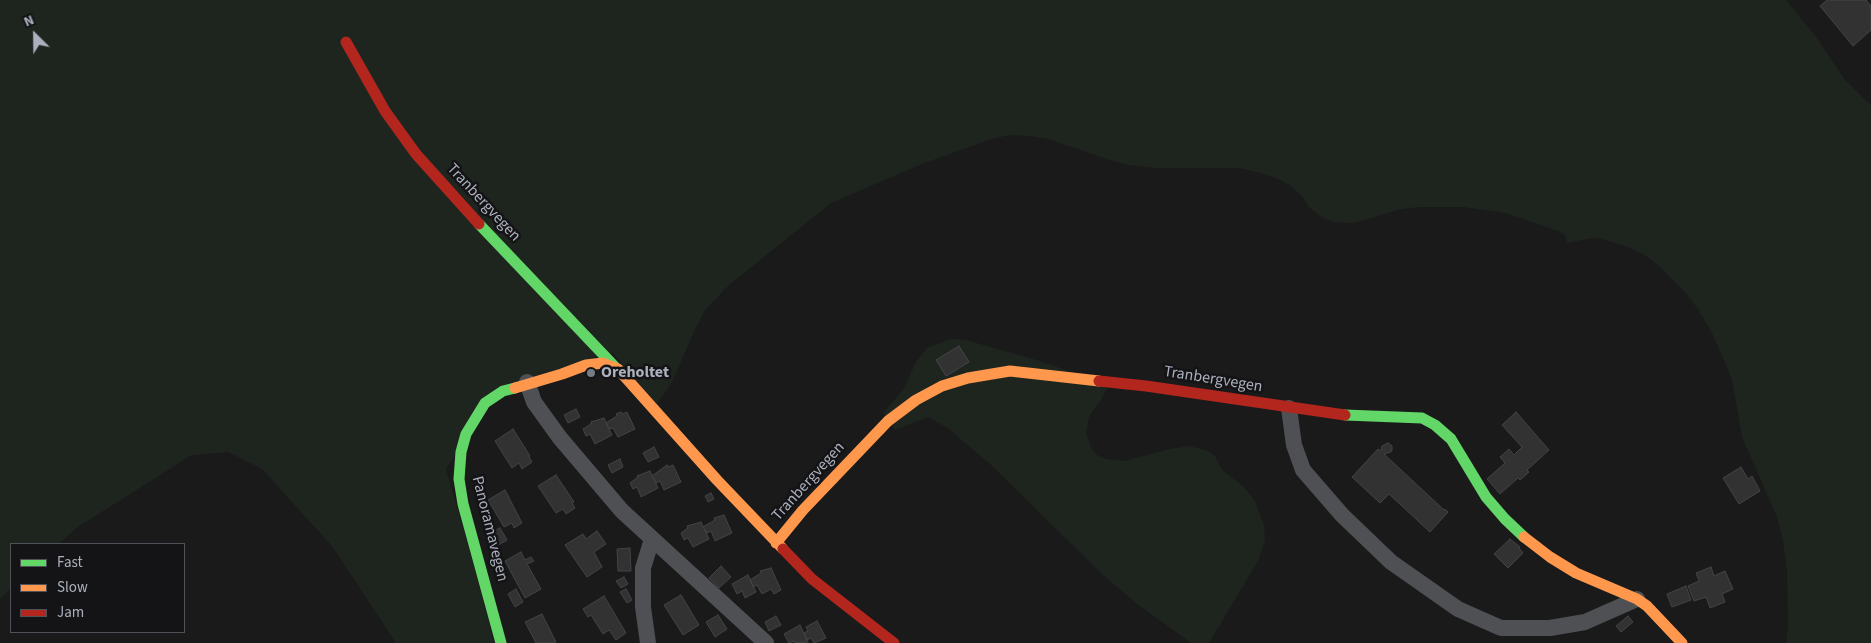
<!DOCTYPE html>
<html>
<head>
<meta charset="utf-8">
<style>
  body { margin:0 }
  #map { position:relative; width:1871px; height:643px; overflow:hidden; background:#1a1a1b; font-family:"Source Sans 3",sans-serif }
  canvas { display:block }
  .legend { position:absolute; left:10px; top:543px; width:175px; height:90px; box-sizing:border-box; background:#141417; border:1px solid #505259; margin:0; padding:6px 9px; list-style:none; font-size:15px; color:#abb0bc }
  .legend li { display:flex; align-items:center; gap:10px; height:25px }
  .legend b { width:25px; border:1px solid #505259 }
  .north { position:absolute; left:10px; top:10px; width:50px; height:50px; -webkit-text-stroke:4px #141417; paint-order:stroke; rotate:337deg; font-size:14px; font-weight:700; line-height:20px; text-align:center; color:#abb0bc }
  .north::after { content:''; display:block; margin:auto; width:18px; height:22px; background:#abb0bc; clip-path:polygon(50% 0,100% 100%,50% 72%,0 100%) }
</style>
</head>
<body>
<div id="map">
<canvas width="1871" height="643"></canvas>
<ul class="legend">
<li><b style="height:6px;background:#63d668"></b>Fast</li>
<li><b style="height:6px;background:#ff974d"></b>Slow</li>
<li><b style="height:6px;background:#b3261e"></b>Jam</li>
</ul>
<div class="north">N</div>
</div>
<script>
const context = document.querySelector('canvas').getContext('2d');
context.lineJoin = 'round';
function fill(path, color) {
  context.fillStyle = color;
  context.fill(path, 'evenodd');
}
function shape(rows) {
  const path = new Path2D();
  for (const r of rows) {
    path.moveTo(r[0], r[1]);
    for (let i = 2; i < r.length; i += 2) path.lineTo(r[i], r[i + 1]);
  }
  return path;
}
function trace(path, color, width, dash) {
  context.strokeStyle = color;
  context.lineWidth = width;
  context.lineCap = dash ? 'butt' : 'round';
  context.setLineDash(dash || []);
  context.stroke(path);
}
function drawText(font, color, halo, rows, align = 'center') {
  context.font = font + ' "Source Sans 3",sans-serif';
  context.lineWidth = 5;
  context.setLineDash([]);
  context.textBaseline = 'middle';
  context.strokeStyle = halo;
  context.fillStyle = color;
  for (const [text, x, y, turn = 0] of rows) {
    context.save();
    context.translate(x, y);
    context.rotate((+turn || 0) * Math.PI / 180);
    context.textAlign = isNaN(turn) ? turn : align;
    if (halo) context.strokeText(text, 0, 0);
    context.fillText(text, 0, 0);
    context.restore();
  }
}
const green = shape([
  [0,0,1786,0,1816,37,1845,80,1871,106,1871,643,1786,643,1788,627,1787,570,1783,540,1777,517,1742,437,1732,379,1712,333,1698,309,1686,293,1660,267,1645,255,1628,247,1602,239,1592,238,1567,243,1565,235,1558,231,1506,213,1463,207,1419,207,1401,209,1354,223,1333,222,1320,216,1309,207,1302,196,1291,186,1276,178,1257,172,1238,168,1157,168,1129,165,1110,160,1048,139,1030,136,1012,135,994,138,922,164,831,203,729,285,705,310,694,331,673,380,657,404,613,353,498,394,446,469,477,577,494,643,396,643,332,546,262,469,228,452,192,455,76,528,59,544,11,544,11,588,0,599],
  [951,339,966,340,1040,361,1108,385,1102,398,1089,417,1086,433,1092,450,1097,455,1106,459,1124,461,1170,449,1190,446,1208,451,1215,456,1222,470,1244,487,1255,501,1264,525,1265,541,1258,561,1209,643,1191,643,1136,603,1103,575,990,464,949,429,928,417,895,430,883,413,903,390,916,362,927,348]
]);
const building = shape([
  [1827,0,1866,0,1871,6,1871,30,1853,46,1820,6,1827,0],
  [959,346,969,362,946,376,936,360,959,346],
  [576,409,580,417,568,423,564,415,576,409],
  [621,412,622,414,627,412,635,429,618,437,613,428,609,429,606,423,617,416,616,414,621,412],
  [1516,412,1549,450,1527,470,1529,472,1520,480,1518,478,1500,494,1487,479,1505,463,1500,457,1509,449,1514,455,1522,447,1502,425,1516,412],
  [604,418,612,435,595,444,590,434,586,436,583,429,591,424,591,422,604,418],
  [513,429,530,456,529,457,532,462,522,469,519,463,512,468,495,441,513,429],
  [1388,443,1392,446,1392,450,1391,452,1384,454,1444,510,1445,509,1448,512,1430,532,1389,494,1380,503,1352,477,1378,449,1381,451,1382,446,1388,443],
  [654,447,659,457,648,462,643,453,654,447],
  [620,459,623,467,612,473,608,465,620,459],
  [667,465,668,467,673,465,681,482,664,490,660,481,656,483,652,476,667,465],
  [1741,467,1748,479,1752,476,1760,491,1739,504,1723,478,1741,467],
  [650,471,658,488,641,497,637,487,633,489,630,483,638,477,637,476,650,471],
  [556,475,574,502,572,503,575,508,566,514,563,509,556,513,538,486,556,475],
  [505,490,522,523,514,528,512,523,504,527,488,500,505,490],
  [711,493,714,499,708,502,705,496,711,493],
  [724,515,732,533,715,541,711,531,707,533,703,527,715,520,714,518,724,515],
  [701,522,709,539,693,547,688,538,684,540,681,533,688,528,687,526,701,522],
  [500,528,507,540,495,547,488,534,500,528],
  [597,531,606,544,594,552,602,567,587,577,565,545,583,534,586,539,597,531],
  [1510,539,1520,547,1519,548,1523,553,1508,568,1494,554,1510,539],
  [630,548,631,571,618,571,617,549,630,548],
  [521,552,525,560,531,557,534,561,527,564,541,589,525,598,505,561,521,552],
  [721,566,731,577,719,588,709,578,721,566],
  [1711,567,1714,576,1725,571,1733,589,1722,594,1725,602,1710,608,1706,597,1694,601,1688,586,1699,581,1696,573,1711,567],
  [771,568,781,590,774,594,771,589,762,594,757,585,753,587,750,580,761,573,760,571,771,568],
  [748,575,756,592,745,598,742,591,737,594,732,584,748,575],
  [624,577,628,584,621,588,616,581,624,577],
  [1686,586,1691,600,1672,607,1667,594,1686,586],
  [516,589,523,602,515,607,508,594,516,589],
  [626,589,632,600,627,603,620,592,626,589],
  [681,595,699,625,683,635,664,605,681,595],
  [604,596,626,633,616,640,609,630,603,634,591,615,588,617,583,609,604,596],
  [542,614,556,642,554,643,536,643,525,622,542,614],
  [718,615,727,629,715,637,706,622,718,615],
  [776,616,781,625,769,631,765,622,776,616],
  [1628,616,1633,622,1621,632,1616,626,1628,616],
  [817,621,826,638,814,643,811,638,807,640,804,633,808,631,806,627,817,621],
  [800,625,808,642,795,643,794,641,789,643,784,634,800,625]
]);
const street = shape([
  [527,382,534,402,560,438,622,511,766,643],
  [1289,408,1294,445,1303,470,1342,515,1391,562,1458,609,1501,628,1550,628,1585,622,1637,599],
  [648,643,643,607,643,568,652,539]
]);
const fast = shape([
  [479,224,617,369],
  [1345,415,1422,418,1435,425,1451,439,1486,497,1505,519,1524,537],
  [501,643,463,504,459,479,461,452,466,434,485,403,503,391,515,388]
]);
const slow = shape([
  [515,388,562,374,586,365,603,363,618,369,717,480,783,549],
  [1524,537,1550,557,1576,573,1637,599,1647,606,1682,643],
  [776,543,803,510,888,421,916,400,942,386,968,378,1010,371,1099,381]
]);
const jam = shape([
  [346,42,385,111,416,154,479,224],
  [1099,381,1146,386,1345,415],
  [783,549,812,579,894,643]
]);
const markers = [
  [591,373,5,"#787c84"]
];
const streetNames = [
  ["Tranbergvegen",483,203,47],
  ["Tranbergvegen",1213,380,9],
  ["Tranbergvegen",809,482,-48],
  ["Panoramavegen",489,529,76]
];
const poiNames = [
  ["Oreholtet",601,373]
];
fill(green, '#1e251f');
fill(building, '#323233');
trace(building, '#434447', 1);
trace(street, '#4e5054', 16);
trace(fast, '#63d668', 11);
trace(slow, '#ff974d', 11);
trace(jam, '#b3261e', 11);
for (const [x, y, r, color] of markers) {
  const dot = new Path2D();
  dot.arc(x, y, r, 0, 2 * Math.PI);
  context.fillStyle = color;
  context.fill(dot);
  trace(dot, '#141417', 2);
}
drawText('16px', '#abb0bc', '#141417', streetNames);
drawText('bold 16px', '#abb0bc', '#141417', poiNames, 'left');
</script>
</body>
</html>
